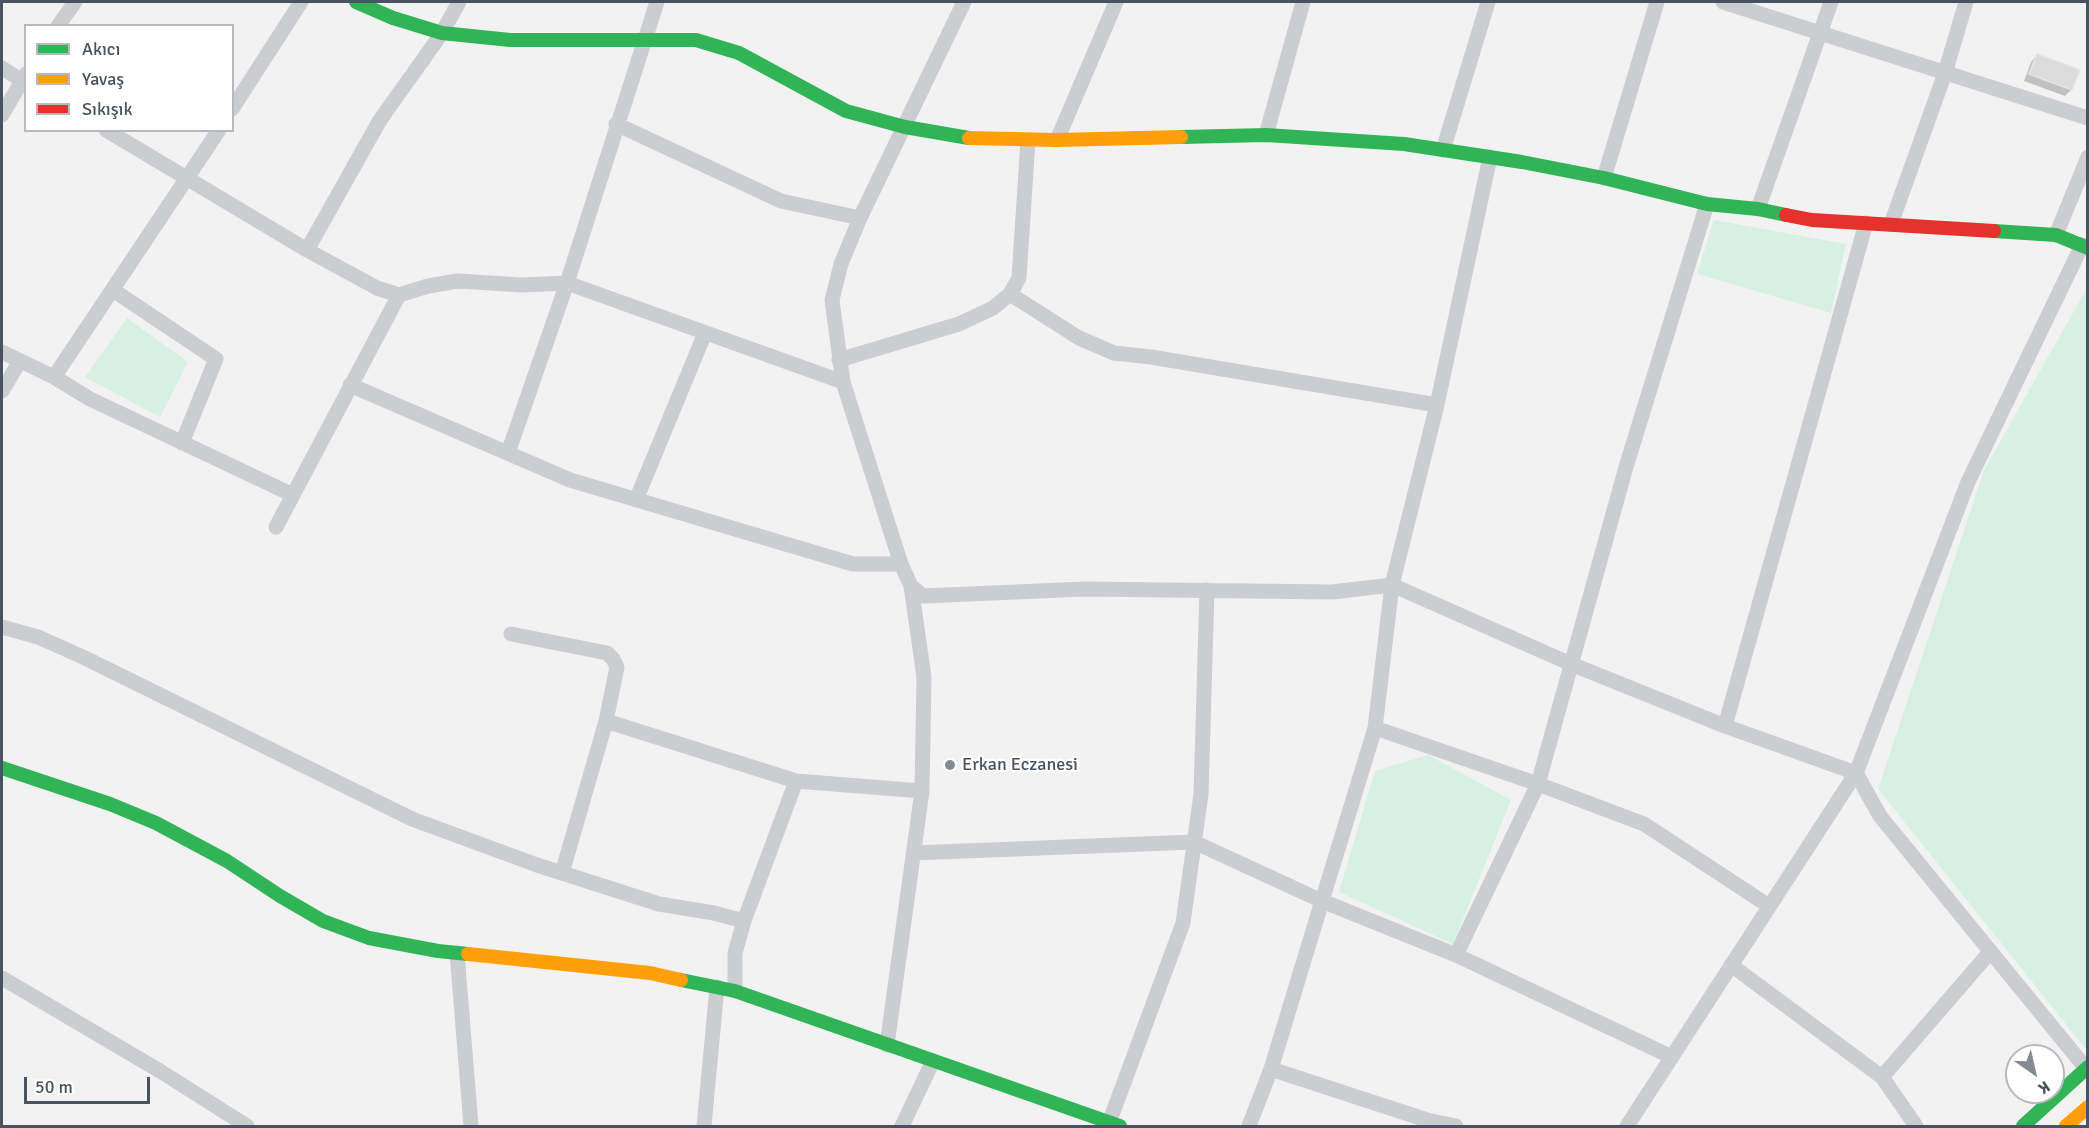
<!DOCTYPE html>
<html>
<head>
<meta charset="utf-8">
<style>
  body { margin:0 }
  #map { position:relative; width:2089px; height:1128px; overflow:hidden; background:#f2f2f2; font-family:Signika,sans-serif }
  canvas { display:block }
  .frame { position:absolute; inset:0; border:3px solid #49535f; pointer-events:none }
  .legend { position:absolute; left:24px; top:24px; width:210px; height:108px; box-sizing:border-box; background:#fff; border:2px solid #b6babf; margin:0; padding:8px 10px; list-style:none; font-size:18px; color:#49535f }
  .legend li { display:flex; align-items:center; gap:12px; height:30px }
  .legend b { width:30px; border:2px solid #b6babf }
  .north { position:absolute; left:2005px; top:1044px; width:60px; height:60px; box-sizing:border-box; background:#fff; border:2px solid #b6babf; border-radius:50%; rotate:146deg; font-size:16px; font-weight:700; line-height:24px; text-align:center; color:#49535f }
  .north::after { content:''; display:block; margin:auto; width:21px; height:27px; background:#848b92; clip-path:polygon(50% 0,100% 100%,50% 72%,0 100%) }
  .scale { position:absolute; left:24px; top:1077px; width:126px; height:27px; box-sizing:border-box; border:3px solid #49535f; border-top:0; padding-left:8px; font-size:18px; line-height:21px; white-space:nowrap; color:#49535f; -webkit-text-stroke:4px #fff; paint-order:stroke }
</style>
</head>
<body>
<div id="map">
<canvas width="2089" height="1128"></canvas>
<div class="frame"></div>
<ul class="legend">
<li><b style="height:8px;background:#30b455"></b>Akıcı</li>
<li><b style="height:8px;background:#ff9f0a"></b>Yavaş</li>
<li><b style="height:8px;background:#e5322d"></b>Sıkışık</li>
</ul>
<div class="north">K</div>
<div class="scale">50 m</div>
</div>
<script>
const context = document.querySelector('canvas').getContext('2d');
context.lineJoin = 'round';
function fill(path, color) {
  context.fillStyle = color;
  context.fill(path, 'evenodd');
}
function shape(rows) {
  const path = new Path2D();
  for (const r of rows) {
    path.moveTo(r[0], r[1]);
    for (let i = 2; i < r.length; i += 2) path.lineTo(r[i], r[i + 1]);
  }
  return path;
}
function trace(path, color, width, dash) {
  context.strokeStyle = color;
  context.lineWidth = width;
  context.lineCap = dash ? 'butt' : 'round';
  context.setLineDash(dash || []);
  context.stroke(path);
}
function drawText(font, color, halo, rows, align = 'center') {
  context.font = font + ' Signika,sans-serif';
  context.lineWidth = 4.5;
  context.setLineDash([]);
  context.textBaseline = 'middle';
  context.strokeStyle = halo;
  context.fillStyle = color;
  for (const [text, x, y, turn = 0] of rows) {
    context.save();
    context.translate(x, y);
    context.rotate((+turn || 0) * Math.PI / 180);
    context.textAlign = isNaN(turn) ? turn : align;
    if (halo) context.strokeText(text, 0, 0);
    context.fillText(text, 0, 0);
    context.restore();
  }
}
const green = shape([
  [1714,220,1846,244,1831,313,1697,274],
  [2087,288,2088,1045,2085,1048,1878,789,1984,470],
  [127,318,188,362,160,417,85,377],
  [1428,755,1511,800,1453,944,1339,892,1375,771]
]);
const shadow = shape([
  [2037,55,2078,71,2071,90,2065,96,2024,81,2031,62]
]);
const building = shape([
  [2037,54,2080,70,2072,90,2029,74,2037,54]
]);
const street = shape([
  [1723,2,2088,118],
  [58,26,75,2],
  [2,68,26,83],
  [232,109,301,2],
  [2,115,26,74],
  [616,124,781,201,860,218],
  [106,130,307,250,377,288,399,295,428,286,458,281,522,285,567,283,843,382],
  [1266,135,1303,2],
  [1057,140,1116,2],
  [1443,150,1488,2],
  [1604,178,1657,2],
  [1758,209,1831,2],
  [1891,224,1945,73,1966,2],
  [2056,235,2088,157],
  [307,250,380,120,442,33,459,2],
  [113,290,216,359,182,443],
  [1010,294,1079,338,1114,353,1151,357,1437,405],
  [2,352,54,377,90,399,293,495],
  [839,360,959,324,993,308,1010,294,1019,278,1028,140],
  [54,377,219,130],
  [350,385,570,480,853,564,901,564,843,382,832,300,841,264,860,218,964,2],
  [2,391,20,361],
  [508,453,567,283,657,2],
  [636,500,705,333],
  [276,527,399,295],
  [901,564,911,586,923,596,1085,589,1332,592,1392,585,1437,405,1490,157],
  [2,627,38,637,85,658,412,819,537,865,659,904,714,913,744,921],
  [511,634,607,653,613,659,617,667,606,721,562,873],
  [606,721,796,781,922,791],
  [1725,726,1866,223],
  [1375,728,1538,784,1644,824,1769,906],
  [913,853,1194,842,1322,901,1375,728,1392,585,1571,664,1725,726,1856,773,1880,816,2088,1071],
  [457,953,471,1126],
  [1456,955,1538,784,1626,467,1707,204],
  [1731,965,1882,1077,1990,952],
  [2,978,160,1071,247,1126],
  [735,991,735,953,744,921,796,781],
  [887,1045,922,791,924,677,911,586],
  [1271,1069,1427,1120,1456,1126],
  [1882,1077,1916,1126],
  [1109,1123,1183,923,1201,794,1207,590],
  [704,1126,717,987],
  [902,1126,933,1061],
  [1249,1126,1271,1069,1322,901,1456,955,1672,1057],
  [1627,1126,1856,773,1968,482,2082,245]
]);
const fast = shape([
  [356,2,393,18,442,33,510,40,696,40,739,53,846,111,905,127,969,138],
  [1181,137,1266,135,1404,144,1522,162,1604,178,1707,204,1758,209,1786,215],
  [1994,231,2056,235,2088,248],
  [2,768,110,804,156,823,227,861,280,896,323,921,369,938,438,951,468,954],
  [681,980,735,991,1120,1126],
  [2023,1126,2088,1067]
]);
const slow = shape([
  [969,138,1057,140,1181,137],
  [468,954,650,973,681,980],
  [2066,1126,2088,1107]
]);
const jam = shape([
  [1786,215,1812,220,1994,231]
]);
const markers = [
  [950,765,6,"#848b92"]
];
const poiNames = [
  ["Erkan Eczanesi",962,765]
];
fill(green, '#d6f1e3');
fill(shadow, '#0003');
fill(building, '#dbdbdc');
trace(building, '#e3e4e5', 1.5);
trace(street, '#cccdd0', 15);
trace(fast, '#30b455', 14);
trace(slow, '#ff9f0a', 14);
trace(jam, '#e5322d', 14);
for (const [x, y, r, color] of markers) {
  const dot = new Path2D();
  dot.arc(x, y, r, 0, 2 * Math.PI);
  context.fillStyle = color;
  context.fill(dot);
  trace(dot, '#fff', 2);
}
drawText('18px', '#49535f', '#fff', poiNames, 'left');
</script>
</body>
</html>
